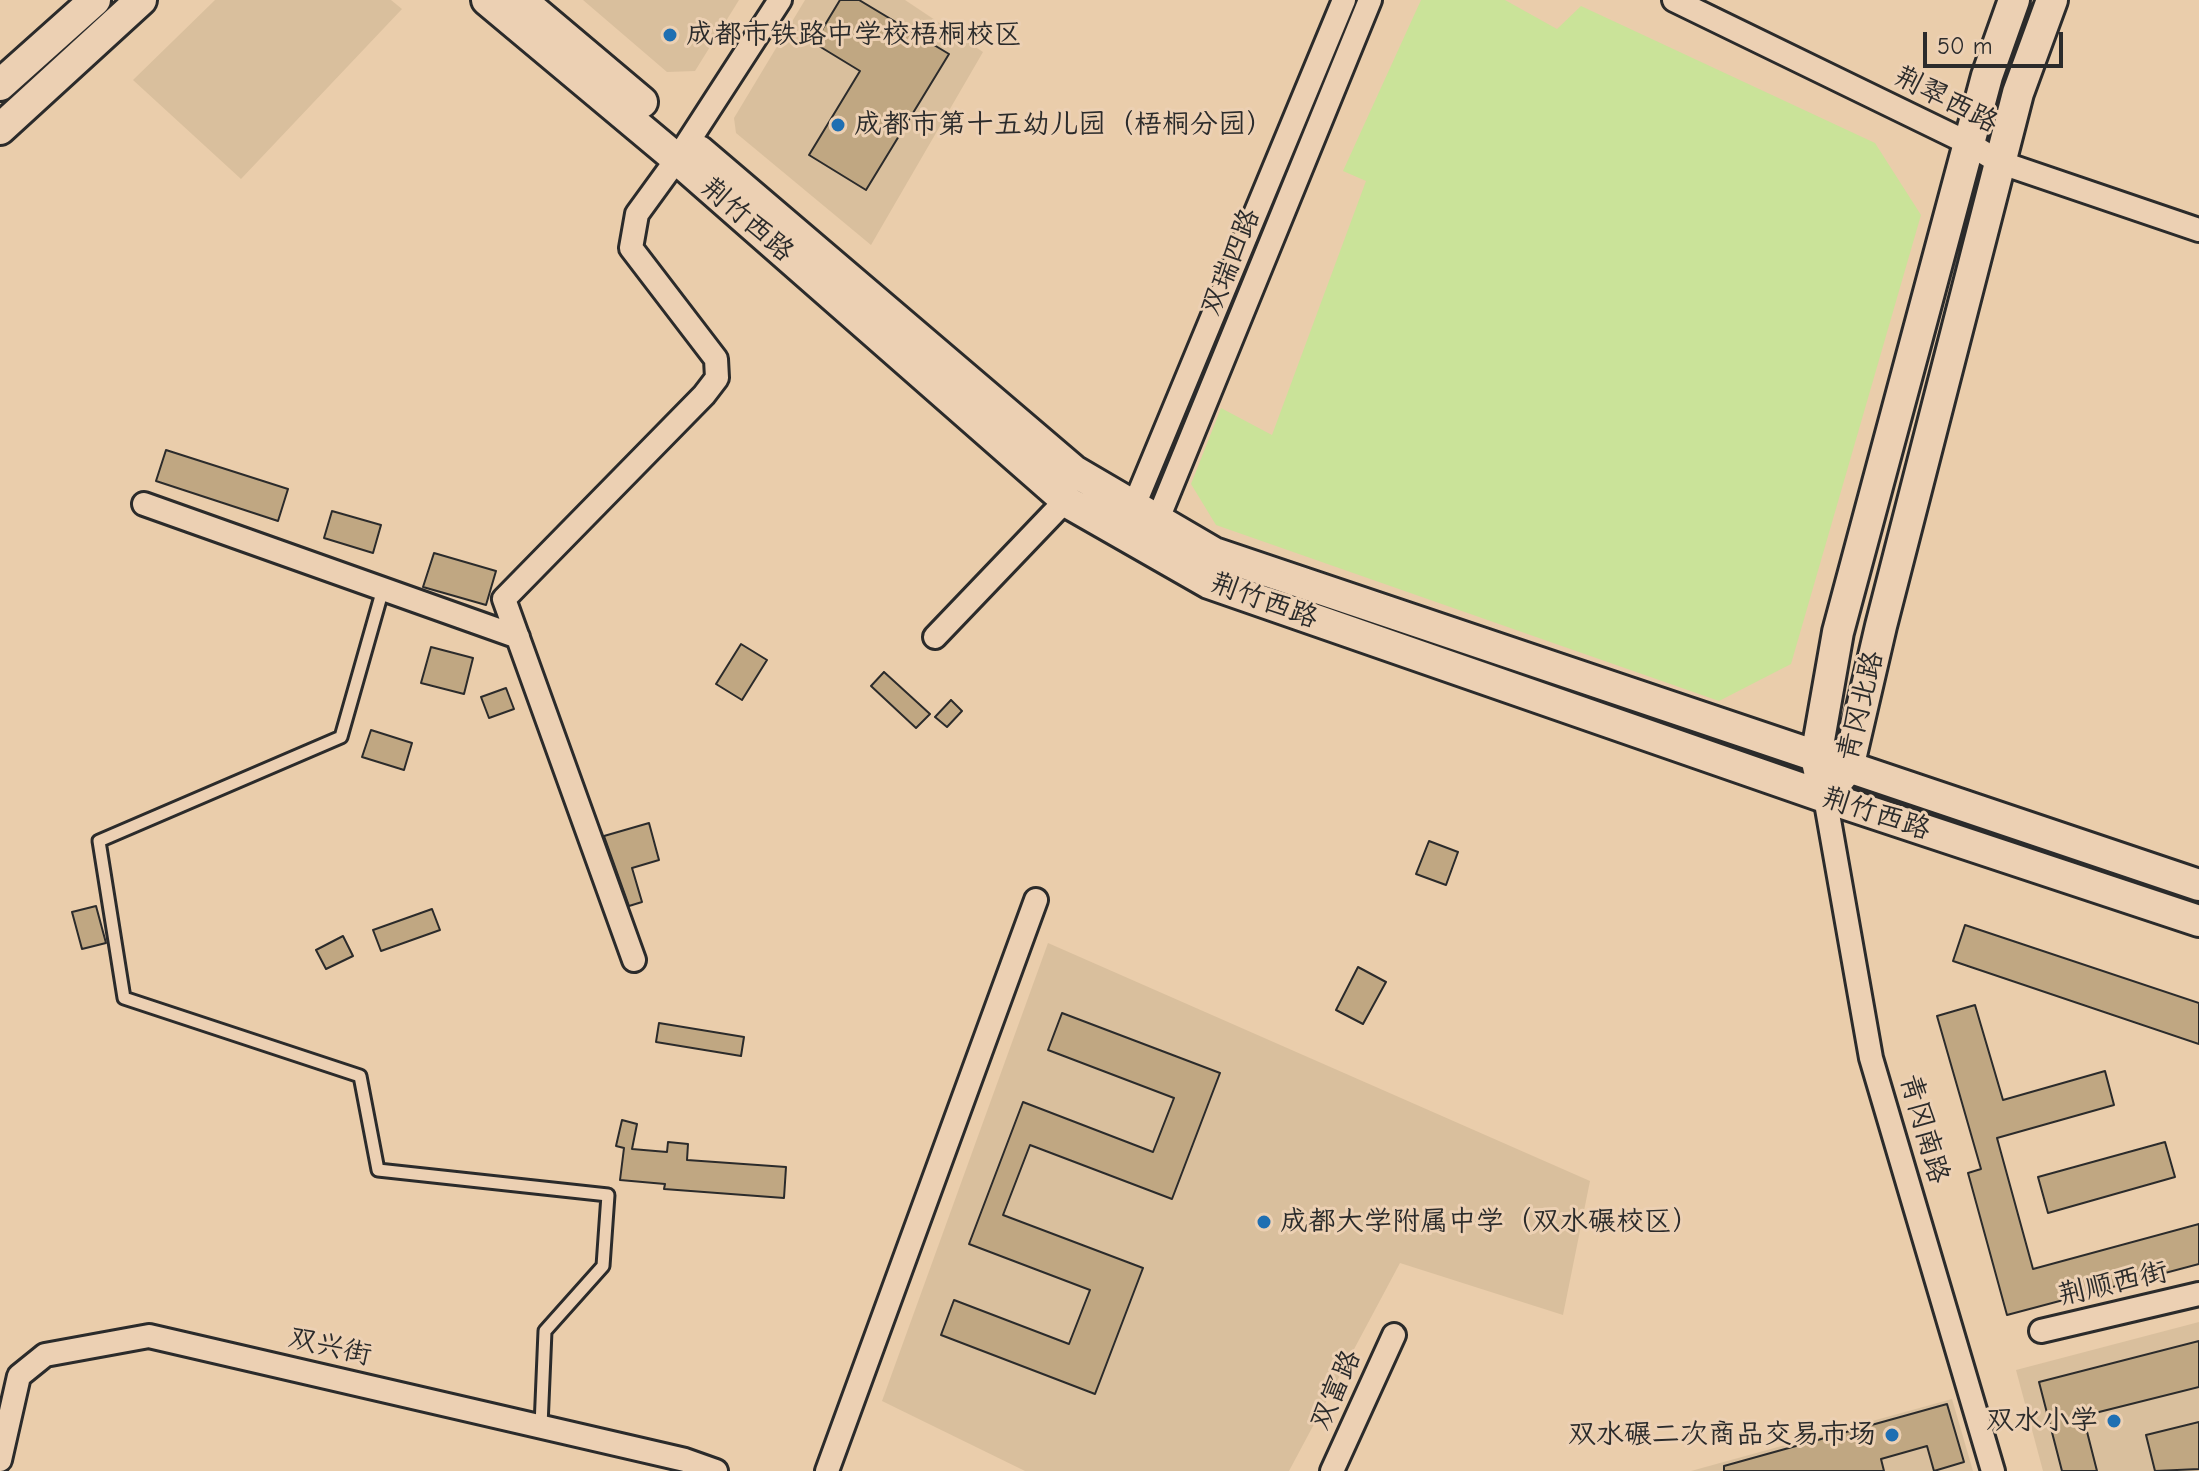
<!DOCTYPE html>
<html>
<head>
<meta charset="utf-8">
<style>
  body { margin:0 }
  #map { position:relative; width:2199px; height:1471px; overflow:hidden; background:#eacdab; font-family:"Comic Neue",sans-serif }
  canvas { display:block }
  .scale { position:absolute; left:1923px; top:32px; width:140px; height:36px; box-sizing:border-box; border:4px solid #2b2b2b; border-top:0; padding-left:10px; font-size:24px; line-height:28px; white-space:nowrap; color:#2b2b2b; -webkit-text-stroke:6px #ecd0b3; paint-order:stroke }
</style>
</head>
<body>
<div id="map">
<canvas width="2199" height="1471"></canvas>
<div class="scale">50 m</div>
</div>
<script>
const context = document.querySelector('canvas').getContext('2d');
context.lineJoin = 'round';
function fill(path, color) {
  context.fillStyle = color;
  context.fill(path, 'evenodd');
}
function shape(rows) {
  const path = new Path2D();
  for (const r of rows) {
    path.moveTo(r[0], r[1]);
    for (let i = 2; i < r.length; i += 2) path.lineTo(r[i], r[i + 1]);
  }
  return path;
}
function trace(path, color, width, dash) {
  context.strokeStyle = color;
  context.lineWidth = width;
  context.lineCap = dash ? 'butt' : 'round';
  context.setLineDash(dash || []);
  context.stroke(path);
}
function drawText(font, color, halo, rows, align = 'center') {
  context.font = font + ' "Comic Neue","LXGW WenKai TC",sans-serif';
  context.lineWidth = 6;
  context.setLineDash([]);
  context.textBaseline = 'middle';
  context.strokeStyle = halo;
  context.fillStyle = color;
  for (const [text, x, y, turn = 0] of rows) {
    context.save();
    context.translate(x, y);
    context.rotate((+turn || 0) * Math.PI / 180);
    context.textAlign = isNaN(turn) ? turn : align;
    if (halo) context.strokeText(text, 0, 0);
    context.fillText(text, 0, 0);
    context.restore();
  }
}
const built = shape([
  [215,0,391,0,402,9,241,179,133,80],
  [583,0,739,0,695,71,667,72],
  [805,0,905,0,983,52,871,245,736,133,734,118],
  [1048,943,1590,1181,1563,1315,1400,1263,1289,1471,1025,1471,882,1401],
  [2199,1322,2199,1471,2043,1471,2016,1370],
  [1952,1399,1973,1471,1691,1471]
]);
const green = shape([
  [1421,0,1505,0,1557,29,1581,6,1875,143,1921,215,1791,664,1719,701,1216,525,1191,484,1221,408,1272,435,1366,181,1343,171]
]);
const building = shape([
  [840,0,859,0,949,54,866,190,809,155,860,71,814,43,840,0],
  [166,450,288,489,278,521,156,481,166,450],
  [332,511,381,525,373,553,324,538,332,511],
  [434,553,496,571,486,605,423,587,434,553],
  [741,644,767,660,742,700,716,684,741,644],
  [431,647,473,658,464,694,421,683,431,647],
  [884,672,930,714,916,728,871,686,884,672],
  [506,688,514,709,489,718,481,697,506,688],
  [951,700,962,711,947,727,935,717,951,700],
  [371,730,412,743,404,770,362,757,371,730],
  [649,823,659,860,632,868,642,902,629,906,604,836,649,823],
  [1429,841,1458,852,1446,885,1416,874,1429,841],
  [96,906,106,943,82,949,72,912,96,906],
  [432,909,440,930,381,951,373,930,432,909],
  [1965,925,2199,1003,2199,1044,1953,961,1965,925],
  [343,936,353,956,326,969,316,950,343,936],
  [1358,967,1386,982,1363,1024,1336,1010,1358,967],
  [1975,1005,2003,1100,2105,1071,2114,1105,1997,1138,2033,1269,2199,1224,2199,1264,2007,1315,1968,1173,1981,1169,1937,1016,1975,1005],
  [1062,1013,1220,1073,1172,1199,1030,1145,1003,1215,1143,1268,1095,1394,941,1335,954,1300,1069,1344,1090,1290,969,1244,1023,1102,1153,1152,1174,1098,1048,1050,1062,1013],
  [659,1023,744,1037,741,1056,656,1042,659,1023],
  [622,1120,637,1124,632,1149,667,1152,668,1142,688,1144,687,1160,786,1167,784,1198,664,1189,665,1184,620,1180,624,1148,616,1146,622,1120],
  [2165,1142,2175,1177,2048,1213,2038,1177,2165,1142],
  [2199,1341,2199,1387,2083,1416,2097,1471,2062,1471,2039,1382,2199,1341],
  [1947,1404,1964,1462,1934,1471,1927,1446,1881,1459,1884,1471,1724,1471,1724,1466,1947,1404],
  [2199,1422,2199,1469,2155,1471,2146,1435,2199,1422]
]);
const lane = shape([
  [383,589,341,737,99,841,124,998,360,1076,378,1170,608,1195,603,1266,545,1331,541,1426]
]);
const street = shape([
  [1674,0,1968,143,1999,162,2199,230],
  [144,504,518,637],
  [1128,520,1344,0],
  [1153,531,1370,0],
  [935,637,1066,500],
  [1825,797,1871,1058,1993,1471],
  [634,960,504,599,704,395,717,378,716,359,631,248,637,214,677,159,780,0],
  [2041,1331,2199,1294],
  [0,1460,19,1376,45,1355,149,1336,685,1460,716,1471],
  [827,1471,1036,900],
  [1332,1471,1394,1335]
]);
const secondary = shape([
  [487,0,677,159,1069,503,1209,583,1825,797,2199,921],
  [521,0,642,102],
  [0,85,95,0],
  [0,129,141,0],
  [699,151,1074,471,1214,553,2199,885],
  [1820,775,1816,757,1838,632,1987,76,2014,0],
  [1836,783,1848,768,1881,626,2018,93,2052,0]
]);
const markers = [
  [670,35,8,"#1f6fb2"],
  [838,125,8,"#1f6fb2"],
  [1264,1222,8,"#1f6fb2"],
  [2114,1421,8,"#1f6fb2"],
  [1892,1435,8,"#1f6fb2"]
];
const poiNames = [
  ["成都市铁路中学校梧桐校区",686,35],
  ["成都市第十五幼儿园（梧桐分园）",854,125],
  ["成都大学附属中学（双水碾校区）",1280,1222],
  ["双水小学",2098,1421,"right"],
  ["双水碾二次商品交易市场",1876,1435,"right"]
];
const streetNames = [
  ["荆翠西路",1946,100,27],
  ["荆竹西路",747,220,41],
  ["双瑞四路",1231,262,-68],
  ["荆竹西路",1264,601,20],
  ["青冈北路",1861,706,-76],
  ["荆竹西路",1876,814,18],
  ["青冈南路",1924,1129,74],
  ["荆顺西街",2113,1284,-13],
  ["双兴街",330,1347,13],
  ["双富路",1336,1390,-66]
];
fill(built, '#d9bf9d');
fill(green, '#cae399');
fill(building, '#c0a782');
trace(building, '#2b2b2b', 2);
trace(lane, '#2b2b2b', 17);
trace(street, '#2b2b2b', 28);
trace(secondary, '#2b2b2b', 36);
trace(lane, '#ecd0b3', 11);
trace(street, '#ecd0b3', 22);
trace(secondary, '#ecd0b3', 30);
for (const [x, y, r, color] of markers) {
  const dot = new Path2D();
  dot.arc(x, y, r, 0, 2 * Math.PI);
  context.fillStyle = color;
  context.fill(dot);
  trace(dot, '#ecd0b3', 3);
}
drawText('28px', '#2b2b2b', '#ecd0b3', poiNames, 'left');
drawText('28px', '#2b2b2b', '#ecd0b3', streetNames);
</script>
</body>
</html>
